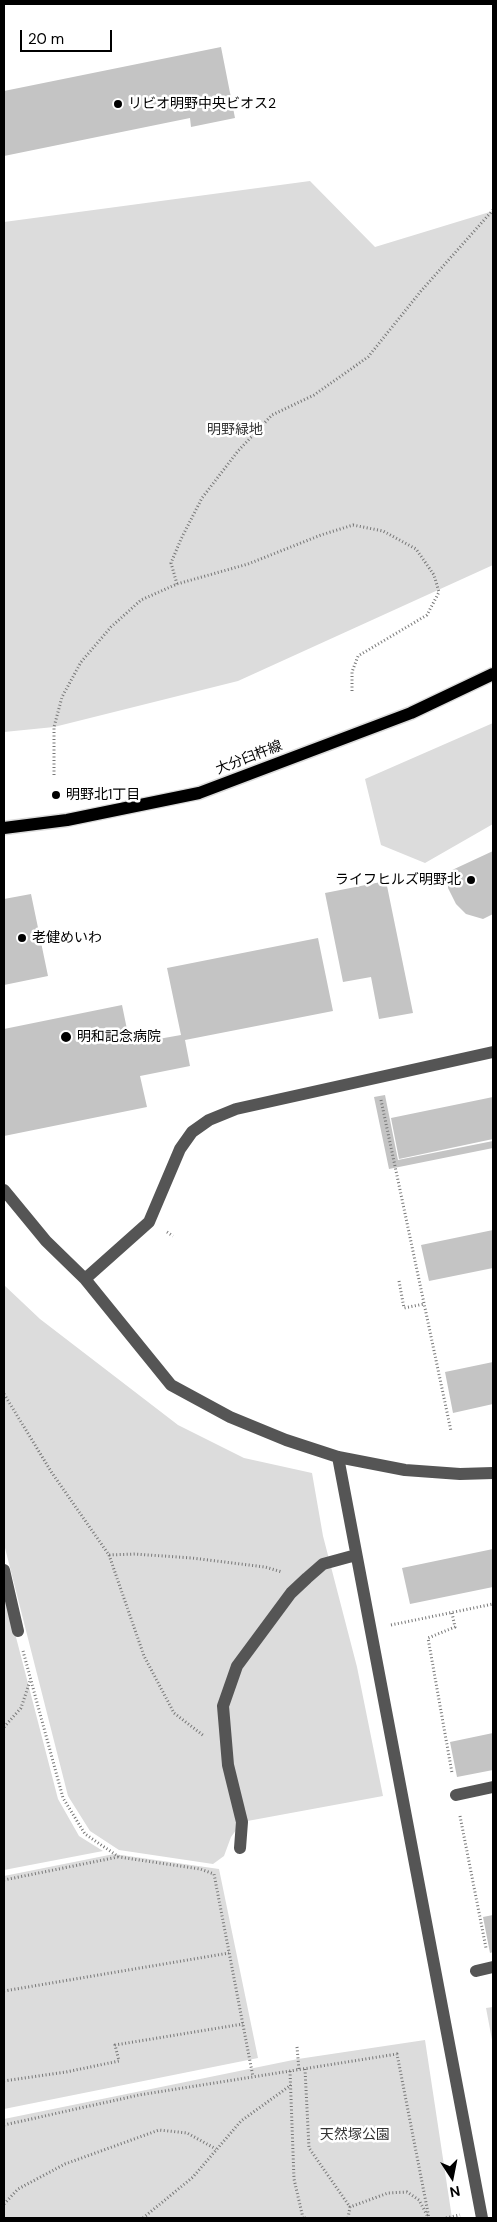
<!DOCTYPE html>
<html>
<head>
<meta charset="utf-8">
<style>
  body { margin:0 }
  #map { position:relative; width:497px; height:2222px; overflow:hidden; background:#fff; font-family:"DM Sans",sans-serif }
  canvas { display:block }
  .frame { position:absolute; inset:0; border:5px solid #000; pointer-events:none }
  .north { position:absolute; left:427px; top:2152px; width:50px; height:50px; -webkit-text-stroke:4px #fff; paint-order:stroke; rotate:169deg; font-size:14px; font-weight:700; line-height:20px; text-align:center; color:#000 }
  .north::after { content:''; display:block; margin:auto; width:18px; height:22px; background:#000; clip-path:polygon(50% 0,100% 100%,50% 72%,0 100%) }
  .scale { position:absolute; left:20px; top:30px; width:92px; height:22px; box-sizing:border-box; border:2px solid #000; border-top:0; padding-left:6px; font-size:15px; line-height:18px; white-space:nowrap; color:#000; -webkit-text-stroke:4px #fff; paint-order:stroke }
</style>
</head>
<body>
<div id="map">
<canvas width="497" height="2222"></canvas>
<div class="frame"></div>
<div class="north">N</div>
<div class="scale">20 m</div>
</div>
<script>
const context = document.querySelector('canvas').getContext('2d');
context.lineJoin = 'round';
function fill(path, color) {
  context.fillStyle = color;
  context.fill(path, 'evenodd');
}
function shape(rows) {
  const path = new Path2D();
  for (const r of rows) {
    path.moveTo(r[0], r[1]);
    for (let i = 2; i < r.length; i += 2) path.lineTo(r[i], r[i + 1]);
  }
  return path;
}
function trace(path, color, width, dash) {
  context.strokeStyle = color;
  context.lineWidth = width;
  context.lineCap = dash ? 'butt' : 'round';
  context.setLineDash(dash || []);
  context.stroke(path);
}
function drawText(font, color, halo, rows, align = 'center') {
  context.font = font + ' "DM Sans","Noto Sans JP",sans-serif';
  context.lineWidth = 5;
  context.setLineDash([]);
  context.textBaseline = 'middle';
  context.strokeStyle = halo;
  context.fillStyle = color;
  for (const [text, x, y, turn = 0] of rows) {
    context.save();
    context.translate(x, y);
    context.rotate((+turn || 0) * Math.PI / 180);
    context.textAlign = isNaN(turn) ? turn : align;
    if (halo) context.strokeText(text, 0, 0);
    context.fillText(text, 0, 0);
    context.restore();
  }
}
const green = shape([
  [310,181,375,247,493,211,493,565,238,681,54,727,4,732,4,222],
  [493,723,493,824,425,863,381,845,365,779],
  [4,1285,40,1319,178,1425,244,1458,312,1473,323,1536,357,1667,383,1796,242,1822,231,1837,224,1856,213,1864,119,1850,90,1831,68,1796,4,1544],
  [4,1591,58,1799,79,1836,103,1851,4,1870],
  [114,1854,219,1869,258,2058,4,2109,4,1876],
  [493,2007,493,2045,486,2008],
  [425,2040,452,2218,4,2218,4,2119,298,2059]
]);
const building = shape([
  [221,47,235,118,191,127,190,118,4,156,4,91],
  [493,851,493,914,483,919,466,914,456,904,448,888,450,871],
  [386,881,413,1013,379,1019,371,977,343,982,325,893],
  [31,894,48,976,4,985,4,899],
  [318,938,333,1011,185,1040,190,1066,140,1076,147,1107,4,1136,4,1029,122,1005,130,1044,181,1035,167,968],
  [385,1095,398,1160,493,1141,493,1148,389,1169,374,1097],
  [493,1097,493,1139,399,1159,391,1118],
  [493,1230,493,1268,429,1281,421,1245],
  [493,1362,493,1404,453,1413,445,1372],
  [493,1549,493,1587,410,1604,402,1568],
  [493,1733,493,1770,457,1777,450,1742],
  [493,1915,493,1952,490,1953,483,1917]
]);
const path = shape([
  [177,584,171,563,181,539,202,498,238,451,272,415,314,395,368,357,421,291,493,210],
  [54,775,54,727,62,697,81,662,111,627,141,600,177,584,248,564,321,535,353,525,383,531,416,549,434,575,439,592,427,615,358,656,352,672,352,692],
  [381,1100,451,1431],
  [167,1232,173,1236],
  [399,1281,404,1308,424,1304],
  [4,1394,52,1473,109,1555,135,1554,192,1558,265,1567,282,1572],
  [109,1555,144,1656,174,1713,204,1736],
  [452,1613,455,1627,428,1638,452,1773],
  [391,1625,493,1604],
  [23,1651,63,1798,85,1834,119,1857,200,1869,214,1874,253,2077],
  [4,1727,21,1708,30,1681],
  [460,1816,486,1948],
  [4,1880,118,1857],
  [4,1991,229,1953],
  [297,2047,299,2070],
  [305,2069,309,2148,350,2207],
  [290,2071,294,2179,303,2218,306,2218],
  [4,2081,66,2072,119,2061,115,2045,243,2024],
  [4,2125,139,2095,397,2054,429,2218],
  [4,2204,18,2189,65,2164,159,2130,187,2133,216,2149],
  [143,2218,193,2177,241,2121,291,2085],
  [348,2218,350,2207,388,2193,407,2192,419,2200,428,2217],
  [446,2218,460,2215]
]);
const minor = shape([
  [4,1190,46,1241,85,1279,171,1385,230,1417,286,1440,338,1457,405,1470,460,1474,493,1473],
  [85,1279,149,1222,180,1149,192,1132,209,1120,236,1109,493,1052],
  [338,1457,482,2218],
  [4,1570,18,1631],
  [456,1795,493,1787],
  [240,1848,242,1822,228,1765,223,1706,237,1666,291,1593,307,1578,323,1564,356,1555],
  [476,1971,493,1967]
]);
const major = shape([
  [4,828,67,820,199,793,411,713,493,674]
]);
const markers = [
  [118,104,5,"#000"],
  [56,795,5,"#000"],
  [471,880,5,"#000"],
  [22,938,5,"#000"],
  [66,1037,6,"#000"]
];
const poiNames = [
  ["リビオ明野中央ビオス2",128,104],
  ["明野北1丁目",66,795],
  ["ライフヒルズ明野北",461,880,"right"],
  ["老健めいわ",32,938],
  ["明和記念病院",77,1037]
];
const parkNames = [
  ["明野緑地",235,430],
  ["天然塚公園",355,2135]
];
const streetNames = [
  ["大分臼杵線",249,758,-21]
];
fill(green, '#dcdcdc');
fill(building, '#c4c4c4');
trace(major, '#dbdbdb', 15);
trace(path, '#777', 3, [1, 2.5]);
trace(minor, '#555', 12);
trace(major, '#000', 12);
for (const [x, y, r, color] of markers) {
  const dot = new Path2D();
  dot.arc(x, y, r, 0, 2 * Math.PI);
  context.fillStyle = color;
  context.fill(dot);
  trace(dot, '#fff', 2);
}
drawText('14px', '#000', '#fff', poiNames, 'left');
drawText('14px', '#333', '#fff', parkNames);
drawText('14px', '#000', '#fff', streetNames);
</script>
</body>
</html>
